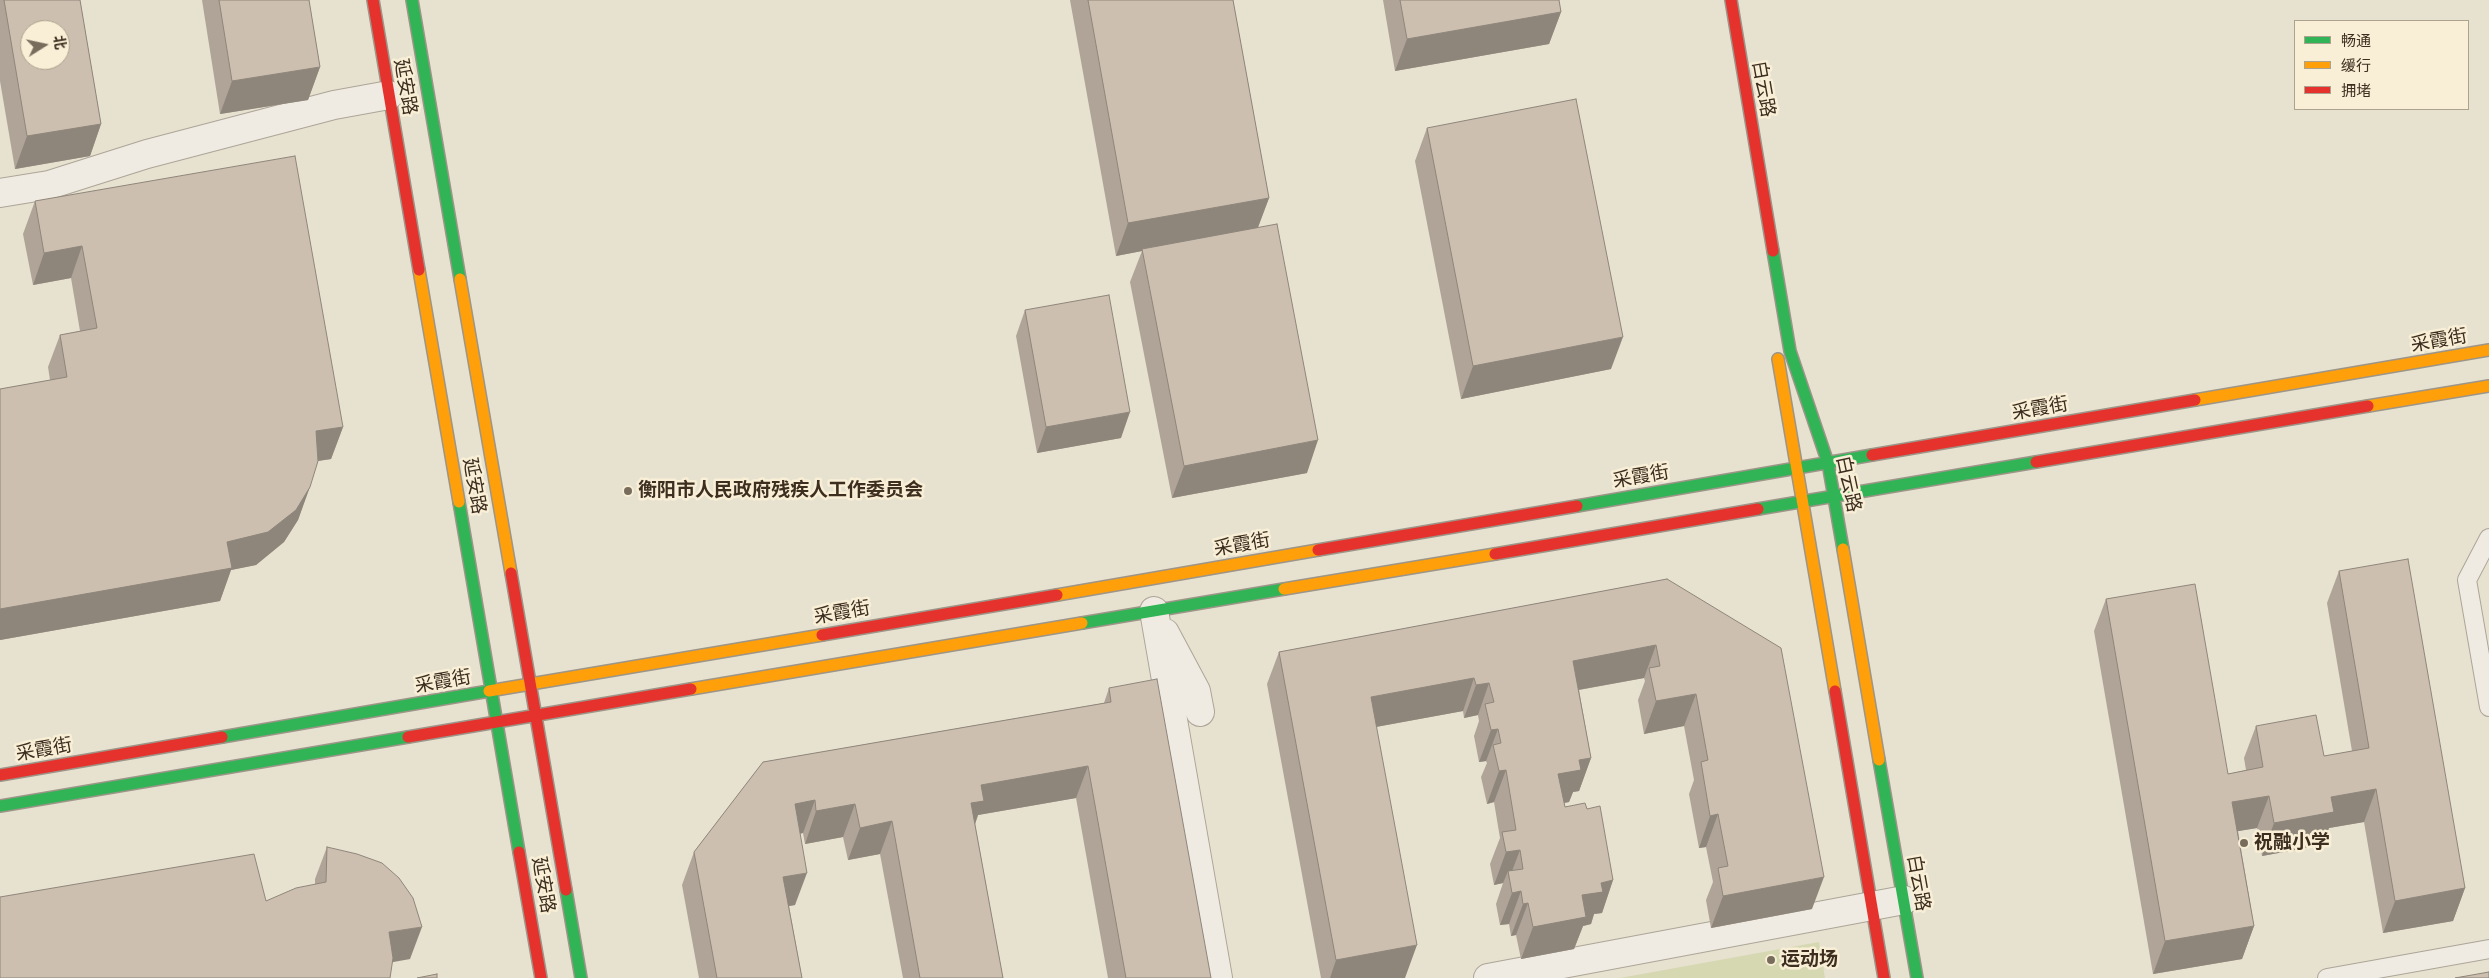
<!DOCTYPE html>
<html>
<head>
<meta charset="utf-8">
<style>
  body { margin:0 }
  #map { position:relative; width:2489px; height:978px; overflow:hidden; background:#e7e1d0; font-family:"Zilla Slab","Noto Sans SC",serif }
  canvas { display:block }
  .legend { position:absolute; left:2294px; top:20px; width:175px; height:90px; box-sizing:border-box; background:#f8efd6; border:1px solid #ada28d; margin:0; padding:6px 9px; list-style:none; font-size:15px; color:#3d2e1f }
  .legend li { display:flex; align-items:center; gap:10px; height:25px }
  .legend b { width:25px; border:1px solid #ada28d }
  .north { position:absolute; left:20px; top:20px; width:50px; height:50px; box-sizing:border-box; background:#f8efd6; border:1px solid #ada28d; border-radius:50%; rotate:80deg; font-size:14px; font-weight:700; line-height:20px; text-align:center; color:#3d2e1f }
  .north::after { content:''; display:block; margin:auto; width:18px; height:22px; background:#786d5d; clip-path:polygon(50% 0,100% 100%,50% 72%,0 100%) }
</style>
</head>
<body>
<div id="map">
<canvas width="2489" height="978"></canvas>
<ul class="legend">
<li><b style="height:6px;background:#30b455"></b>畅通</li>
<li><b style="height:6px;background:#ff9f0a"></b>缓行</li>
<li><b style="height:6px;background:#e5322d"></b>拥堵</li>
</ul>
<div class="north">北</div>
</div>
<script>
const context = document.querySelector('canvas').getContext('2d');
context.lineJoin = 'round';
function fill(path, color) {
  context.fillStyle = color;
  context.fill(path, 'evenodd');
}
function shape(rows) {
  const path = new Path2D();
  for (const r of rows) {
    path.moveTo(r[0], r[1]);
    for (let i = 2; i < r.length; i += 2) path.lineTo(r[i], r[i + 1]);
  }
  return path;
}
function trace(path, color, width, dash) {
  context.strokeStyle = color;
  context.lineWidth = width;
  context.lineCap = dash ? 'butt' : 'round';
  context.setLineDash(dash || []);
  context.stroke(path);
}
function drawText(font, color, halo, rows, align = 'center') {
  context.font = font + ' "Zilla Slab","Noto Sans SC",serif';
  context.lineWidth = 5;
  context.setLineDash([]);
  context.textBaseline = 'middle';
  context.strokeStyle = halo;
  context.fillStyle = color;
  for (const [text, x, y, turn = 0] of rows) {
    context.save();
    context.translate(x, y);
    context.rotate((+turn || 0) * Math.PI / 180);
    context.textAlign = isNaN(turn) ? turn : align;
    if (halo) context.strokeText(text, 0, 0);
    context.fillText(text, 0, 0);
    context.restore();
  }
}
const green = shape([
  [1819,942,1825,978,1620,978]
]);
const lane = shape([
  [2489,538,2467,580,2489,707],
  [2327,978,2489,949]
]);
const street = shape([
  [0,193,49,185,147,154,334,105,389,95],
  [1154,611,1218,978],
  [1165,633,1196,691,1200,712],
  [1488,978,1904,900]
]);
const fast = shape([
  [412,0,460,279],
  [1773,251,1790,351,1828,463,1843,549],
  [459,502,519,852],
  [1577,506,1872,455],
  [1758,509,2036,462],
  [1082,623,1284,589],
  [222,737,489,691],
  [1879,760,1917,978],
  [0,806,408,737],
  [566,890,581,978]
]);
const slow = shape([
  [419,270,459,502],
  [460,279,511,573],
  [1778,359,1835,691],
  [2195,400,2489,350],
  [2368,406,2489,386],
  [1843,549,1879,760],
  [1284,589,1495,554],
  [1057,595,1318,550],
  [691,689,1082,623],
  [489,691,822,635]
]);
const jam = shape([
  [373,0,419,270],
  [1731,0,1773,251],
  [1872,455,2195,400],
  [2036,462,2368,406],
  [1318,550,1577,506],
  [1495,554,1758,509],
  [511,573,566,890],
  [822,635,1057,595],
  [1835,691,1884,978],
  [408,737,691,689],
  [0,775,222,737],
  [519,852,541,978]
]);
const wall = shape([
  [0,0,80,0,101,124,90,156,15,169,0,81],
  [202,0,309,0,320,67,308,100,220,114],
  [1070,0,1233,0,1269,198,1258,227,1307,473,1172,498,1130,282,1142,251,1116,256],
  [1383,0,1559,0,1561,12,1549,44,1395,71],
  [1427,128,1611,369,1461,399,1415,161],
  [35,201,343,427,331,459,318,461,298,520,284,542,256,565,231,570,220,601,0,640,0,389,50,380,48,367,60,335,80,331,71,278,33,285,23,234],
  [1025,310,1121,438,1037,453,1016,336],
  [2339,571,2465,888,2453,921,2383,933,2364,822,2329,828,2322,845,2262,856,2257,828,2238,831,2254,926,2242,959,2153,974,2094,631,2106,599,2228,774,2246,770,2244,758,2256,726,2324,756,2352,751,2327,603],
  [1667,579,1812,909,1711,928,1706,900,1713,882,1706,847,1699,848,1689,794,1694,780,1684,726,1644,734,1638,700,1645,681,1644,678,1579,690,1591,758,1579,791,1573,792,1569,802,1564,803,1565,807,1587,809,1613,880,1602,913,1594,914,1591,924,1583,926,1574,949,1521,959,1516,935,1511,936,1509,924,1500,925,1496,904,1503,883,1494,885,1490,864,1500,838,1494,802,1487,804,1481,777,1487,763,1486,761,1479,762,1474,736,1479,721,1478,715,1464,718,1463,711,1376,727,1405,978,1321,978,1267,684,1279,652],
  [1109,688,1211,978,1108,978,1076,798,978,815,975,824,1003,978,903,978,880,854,848,860,843,837,805,844,803,833,800,834,795,905,789,906,802,978,699,978,682,885,694,852,763,762,1104,703],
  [327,847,410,959,0,978,266,901,315,884,315,879]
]);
const shadedWall = shape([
  [1561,12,1549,44,1395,71,1407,39],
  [320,67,308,100,220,114,232,81],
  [101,124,90,156,15,169,27,136],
  [1269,198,1257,230,1142,249,1142,251,1116,256,1128,223],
  [82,246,71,278,33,285,44,253],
  [1623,337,1611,369,1461,399,1473,366],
  [1130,412,1121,438,1037,453,1046,427],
  [343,427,331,459,304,463,316,431],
  [1318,440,1307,473,1172,498,1184,466],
  [310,487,298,520,284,542,256,565,231,570,220,601,0,640,0,609,227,542],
  [1656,645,1644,678,1561,693,1573,661],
  [1474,678,1463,711,1359,730,1371,697],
  [1489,683,1478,715,1464,718,1476,685],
  [1696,694,1684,726,1644,734,1656,701],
  [1498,729,1486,761,1479,762,1491,730],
  [1591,758,1579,791,1573,792,1569,802,1546,806,1558,774,1579,760],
  [1088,766,1076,798,978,815,972,833,971,803,981,785],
  [1506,770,1494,802,1487,804,1499,771],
  [2376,789,2364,822,2329,828,2322,845,2262,856,2274,823,2331,797],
  [2269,796,2257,828,2221,834,2232,802],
  [815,800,803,833,783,836,795,804],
  [855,804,843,837,805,844,816,811],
  [1718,814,1706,847,1699,848,1710,816],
  [892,821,880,854,848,860,860,828],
  [1520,850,1509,879,1508,871,1503,883,1494,885,1506,852],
  [807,873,795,905,771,909,783,877],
  [1824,877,1812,909,1711,928,1723,896],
  [1613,880,1602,913,1594,914,1591,924,1583,926,1574,949,1521,959,1533,927,1601,883],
  [2465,888,2453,921,2383,933,2395,901],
  [1521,891,1509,924,1500,925,1512,893],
  [1528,903,1516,935,1511,936,1523,904],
  [2254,926,2242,959,2153,974,2165,941],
  [422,927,410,959,377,965,389,932],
  [1417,945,1405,978,1330,978,1336,960]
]);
const building = shape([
  [4,0,80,0,101,124,27,136,4,0],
  [30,30,60,30,60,60,30,60,30,30],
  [219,0,309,0,320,67,232,81,219,0],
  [1088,0,1233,0,1269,198,1128,223,1088,0],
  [1400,0,1559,0,1561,12,1407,39,1400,0],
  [1576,99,1623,337,1473,366,1427,128,1576,99],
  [295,156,343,427,316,431,318,461,310,487,296,510,268,532,227,542,232,568,0,609,0,389,67,377,60,335,97,328,82,246,44,253,35,201,295,156],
  [1277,224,1318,440,1184,466,1142,249,1277,224],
  [1109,295,1130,412,1046,427,1025,310,1109,295],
  [2408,559,2465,888,2395,901,2376,789,2331,797,2334,812,2274,823,2269,796,2232,802,2254,926,2165,941,2106,599,2195,584,2228,774,2263,767,2256,726,2316,715,2324,756,2369,748,2339,571,2408,559],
  [1667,579,1781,648,1824,877,1723,896,1718,868,1728,866,1718,814,1710,816,1701,762,1708,760,1696,694,1656,701,1649,668,1660,666,1656,645,1573,661,1591,758,1579,760,1581,770,1558,774,1565,807,1585,803,1587,809,1600,806,1613,880,1601,883,1603,892,1582,895,1586,917,1533,927,1528,903,1523,904,1521,891,1512,893,1508,871,1523,869,1520,850,1506,852,1502,832,1516,830,1506,770,1499,771,1493,745,1501,743,1498,729,1491,730,1485,704,1494,702,1489,683,1476,685,1474,678,1371,697,1417,945,1336,960,1279,652,1667,579],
  [1157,679,1211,978,1126,978,1088,766,981,785,984,801,971,803,1003,978,920,978,892,821,860,828,855,804,816,811,815,800,795,804,807,873,783,877,802,978,717,978,694,852,763,762,1111,702,1109,688,1157,679],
  [327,847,357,854,382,863,399,878,413,898,422,927,389,932,393,958,390,978,0,978,0,897,254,854,266,901,296,888,326,882,327,847],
  [2489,972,2489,978,2455,978,2489,972],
  [437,974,437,978,417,978,437,974]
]);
const markers = [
  [628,491,5,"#786d5d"],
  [2244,843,5,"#786d5d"],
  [1771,960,5,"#786d5d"]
];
const streetNames = [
  ["延安路",405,87,80],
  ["白云路",1763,89,80],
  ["采霞街",2439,341,-10],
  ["采霞街",2040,409,-10],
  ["采霞街",1641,477,-10],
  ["白云路",1848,484,78],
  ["延安路",474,486,80],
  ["采霞街",1242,545,-10],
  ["采霞街",842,613,-10],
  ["采霞街",443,682,-10],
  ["采霞街",44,750,-10],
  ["白云路",1918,883,80],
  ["延安路",543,885,80]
];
const poiNames = [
  ["衡阳市人民政府残疾人工作委员会",638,491],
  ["祝融小学",2254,843],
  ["运动场",1781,960]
];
fill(green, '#d6d8b2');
trace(lane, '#aca598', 20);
trace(street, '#aca598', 30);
trace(fast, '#9c9588', 14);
trace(slow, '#9c9588', 14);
trace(jam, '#9c9588', 14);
trace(lane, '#efebe2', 18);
trace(street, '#efebe2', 28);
trace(fast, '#30b455', 11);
trace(slow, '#ff9f0a', 11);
trace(jam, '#e5322d', 11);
fill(wall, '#afa497');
fill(shadedWall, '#8f867b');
fill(building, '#ccbfb0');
trace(building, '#8f867b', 1);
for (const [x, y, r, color] of markers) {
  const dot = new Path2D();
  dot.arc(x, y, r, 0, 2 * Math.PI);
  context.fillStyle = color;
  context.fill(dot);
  trace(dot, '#f8efd6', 2);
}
drawText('19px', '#3d2e1f', '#f8efd6', streetNames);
drawText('bold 19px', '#3d2e1f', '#f8efd6', poiNames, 'left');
</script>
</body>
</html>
